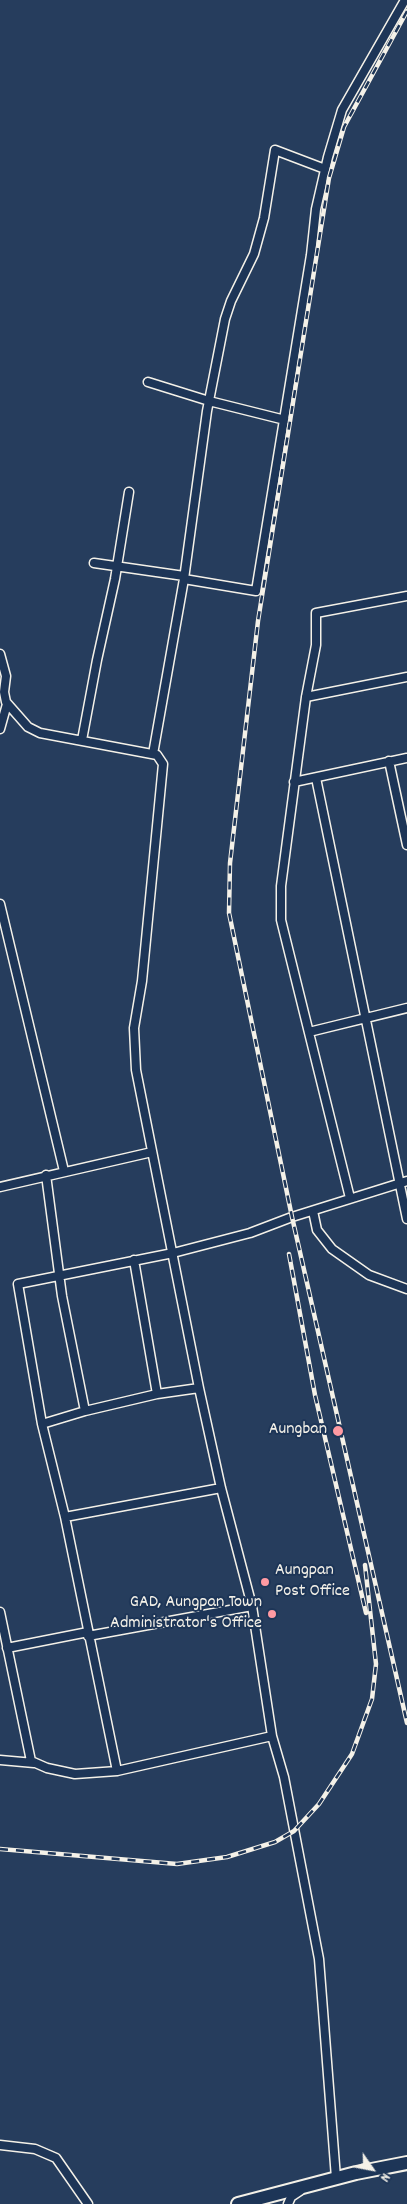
<!DOCTYPE html>
<html>
<head>
<meta charset="utf-8">
<style>
  body { margin:0 }
  #map { position:relative; width:407px; height:2204px; overflow:hidden; background:#263d5d; font-family:Dekko,sans-serif }
  canvas { display:block }
  .north { position:absolute; left:347px; top:2144px; width:50px; height:50px; -webkit-text-stroke:4px #1d3557; paint-order:stroke; rotate:123deg; font-size:14px; font-weight:700; line-height:20px; text-align:center; color:#f4f1e8 }
  .north::after { content:''; display:block; margin:auto; width:18px; height:22px; background:#f4f1e8; clip-path:polygon(50% 0,100% 100%,50% 72%,0 100%) }
</style>
</head>
<body>
<div id="map">
<canvas width="407" height="2204"></canvas>
<div class="north">N</div>
</div>
<script>
const context = document.querySelector('canvas').getContext('2d');
context.lineJoin = 'round';
function shape(rows) {
  const path = new Path2D();
  for (const r of rows) {
    path.moveTo(r[0], r[1]);
    for (let i = 2; i < r.length; i += 2) path.lineTo(r[i], r[i + 1]);
  }
  return path;
}
function trace(path, color, width, dash) {
  context.strokeStyle = color;
  context.lineWidth = width;
  context.lineCap = dash ? 'butt' : 'round';
  context.setLineDash(dash || []);
  context.stroke(path);
}
function drawText(font, color, halo, rows, align = 'center') {
  context.font = font + ' Dekko,sans-serif';
  context.lineWidth = 4;
  context.setLineDash([]);
  context.textBaseline = 'middle';
  context.strokeStyle = halo;
  context.fillStyle = color;
  for (const [text, x, y, turn = 0] of rows) {
    context.save();
    context.translate(x, y);
    context.rotate((+turn || 0) * Math.PI / 180);
    context.textAlign = isNaN(turn) ? turn : align;
    if (halo) context.strokeText(text, 0, 0);
    context.fillText(text, 0, 0);
    context.restore();
  }
}
const minor = shape([
  [148,382,209,401,285,420],
  [94,563,184,576],
  [184,579,207,411,225,319,231,301,254,254,264,218,275,150,325,169],
  [0,654,6,676,4,692,6,702,28,727,40,733,157,755,163,764,142,981,134,1028,136,1070,199,1388,221,1488,252,1606,272,1736,284,1777,319,1959,336,2178],
  [306,697,407,677],
  [0,729,7,704],
  [82,740,97,660,115,579,129,492],
  [153,754,184,579,256,591,311,255,316,209,328,157,342,110,405,0],
  [389,761,407,845],
  [316,778,407,1219],
  [294,782,407,758],
  [0,904,64,1171],
  [309,1032,407,1008],
  [46,1175,62,1296,85,1411],
  [0,1187,152,1152],
  [350,1198,281,920,281,886,306,697,316,645,316,613,407,596],
  [313,1211,317,1230,332,1249,369,1275,407,1289],
  [134,1260,157,1394],
  [42,1424,18,1284,173,1253,250,1233,292,1217,407,1181],
  [65,1517,221,1488],
  [0,1612,31,1761,47,1768,75,1774,117,1771,272,1736],
  [88,1636,252,1606],
  [7,1648,88,1632],
  [0,1760,34,1763],
  [117,1771,65,1517,42,1424,85,1411,157,1394,199,1388],
  [0,2145,35,2149,56,2158,88,2204],
  [288,2204,291,2197,300,2191]
]);
const trunk = shape([
  [238,2204,356,2173,407,2163]
]);
const rail = shape([
  [407,11,344,127,329,178,258,621,230,863,229,913,292,1217,407,1723],
  [289,1254,315,1395,366,1613],
  [0,1849,177,1864,227,1857,275,1842,294,1831,319,1804,352,1754,372,1699,376,1664,365,1565]
]);
const markers = [
  [338,1431,6,"#ff9aa2"],
  [265,1582,5,"#ff9aa2"],
  [272,1614,5,"#ff9aa2"]
];
const poiNames = [
  ["Aungban",327,1431],
  ["Aungpan",275,1572,"left"],
  ["Post Office",275,1593,"left"],
  ["GAD, Aungpan Town",262,1604],
  ["Administrator's Office",262,1625]
];
trace(minor, '#f4f1e8', 11);
trace(trunk, '#f4f1e8', 16);
trace(minor, '#1d3557', 8);
trace(trunk, '#1d3557', 12);
trace(rail, '#f4f1e8', 4.5);
trace(rail, '#1d3557', 2.5, [8]);
for (const [x, y, r, color] of markers) {
  const dot = new Path2D();
  dot.arc(x, y, r, 0, 2 * Math.PI);
  context.fillStyle = color;
  context.fill(dot);
  trace(dot, '#1d3557', 2);
}
drawText('18px', '#f4f1e8', '#1d3557', poiNames, 'right');
</script>
</body>
</html>
